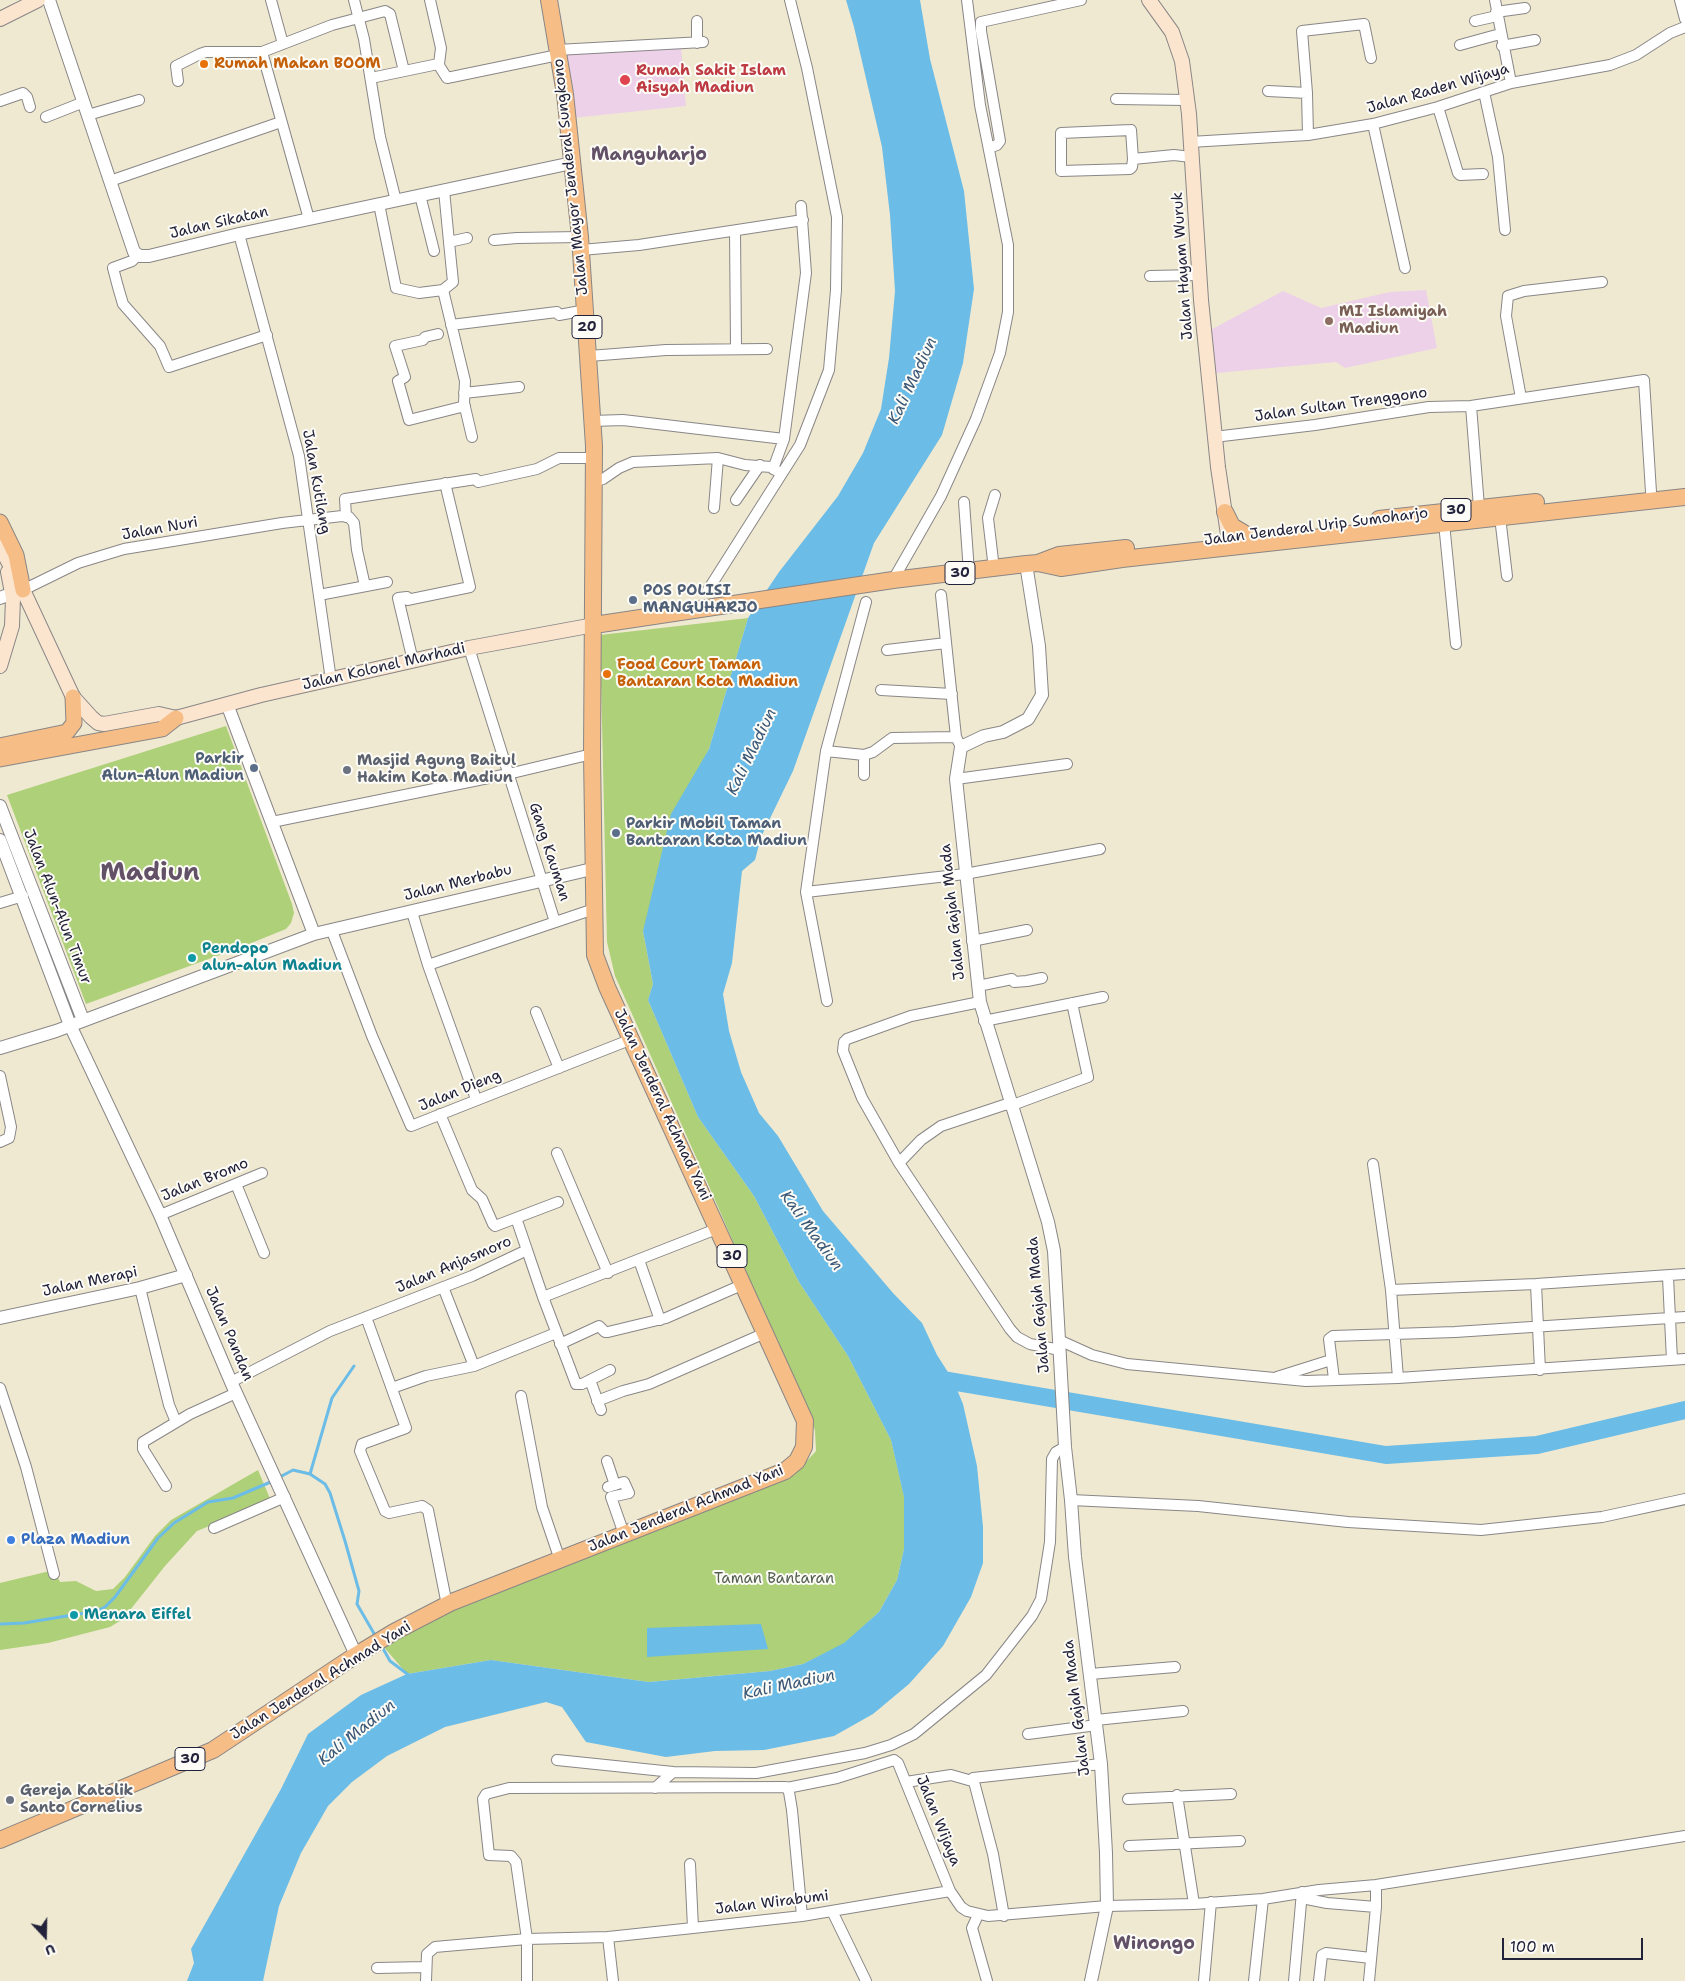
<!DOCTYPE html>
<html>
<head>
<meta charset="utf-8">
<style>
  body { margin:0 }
  #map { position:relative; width:1685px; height:1981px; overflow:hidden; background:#f0e9d1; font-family:"Shantell Sans",sans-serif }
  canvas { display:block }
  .north { position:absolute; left:20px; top:1911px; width:50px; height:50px; -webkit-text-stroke:4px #fdfcf7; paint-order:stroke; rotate:159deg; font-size:14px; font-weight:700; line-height:20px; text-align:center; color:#22223b }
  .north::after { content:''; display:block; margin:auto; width:18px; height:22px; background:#22223b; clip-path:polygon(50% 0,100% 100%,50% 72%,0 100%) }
  .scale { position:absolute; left:1502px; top:1938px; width:141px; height:22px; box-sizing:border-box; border:2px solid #22223b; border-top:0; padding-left:6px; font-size:15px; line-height:18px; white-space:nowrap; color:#22223b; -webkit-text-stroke:4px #fdfcf7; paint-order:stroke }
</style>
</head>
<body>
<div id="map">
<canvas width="1685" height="1981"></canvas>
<div class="north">U</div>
<div class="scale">100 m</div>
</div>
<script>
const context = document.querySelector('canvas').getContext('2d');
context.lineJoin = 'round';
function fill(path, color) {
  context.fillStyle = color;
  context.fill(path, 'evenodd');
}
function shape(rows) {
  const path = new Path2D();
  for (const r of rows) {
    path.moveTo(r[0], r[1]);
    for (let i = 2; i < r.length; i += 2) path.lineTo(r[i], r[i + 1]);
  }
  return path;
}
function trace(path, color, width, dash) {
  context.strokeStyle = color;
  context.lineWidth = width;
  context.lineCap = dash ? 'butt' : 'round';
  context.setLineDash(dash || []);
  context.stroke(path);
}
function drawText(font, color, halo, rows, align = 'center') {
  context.font = font + ' "Shantell Sans",sans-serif';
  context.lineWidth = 4;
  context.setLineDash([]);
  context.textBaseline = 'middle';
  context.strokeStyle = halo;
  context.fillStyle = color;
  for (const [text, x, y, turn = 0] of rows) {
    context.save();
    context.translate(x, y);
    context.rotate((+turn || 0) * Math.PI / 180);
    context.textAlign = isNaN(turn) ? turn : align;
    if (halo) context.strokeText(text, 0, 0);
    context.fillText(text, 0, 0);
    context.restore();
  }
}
const built = shape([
  [681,46,686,106,573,118,563,54],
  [1426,290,1437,348,1345,368,1336,362,1206,374,1203,334,1283,291,1321,308,1390,292]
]);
const green = shape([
  [748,618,709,749,698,770,643,931,653,984,648,1000,698,1117,754,1196,799,1282,848,1356,891,1440,904,1496,904,1549,897,1580,879,1612,844,1644,803,1664,770,1671,649,1682,491,1660,407,1674,383,1646,442,1614,794,1475,816,1451,815,1430,705,1177,615,976,607,942,600,635],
  [226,726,292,904,294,913,291,923,286,929,244,946,86,1004,7,795],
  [258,1470,271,1501,197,1531,165,1566,123,1619,110,1627,48,1643,0,1650,0,1583,54,1570,60,1582,76,1581,96,1591,113,1589,125,1577,155,1536,171,1520]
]);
const water = shape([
  [846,0,920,0,930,59,964,191,974,289,963,363,942,435,874,543,793,771,761,837,755,860,742,871,732,963,723,994,729,1031,741,1072,759,1113,778,1136,823,1211,893,1293,922,1323,937,1355,953,1380,963,1404,977,1466,983,1527,983,1563,971,1597,943,1646,909,1684,873,1714,834,1736,764,1750,715,1751,666,1757,586,1742,562,1707,546,1702,445,1727,387,1756,352,1782,328,1806,301,1853,279,1906,263,1981,187,1981,194,1963,191,1949,281,1789,308,1734,361,1695,407,1674,491,1660,649,1682,770,1671,803,1664,844,1643,879,1612,897,1580,904,1549,904,1497,891,1440,848,1356,799,1282,754,1196,698,1117,648,1000,653,984,643,931,671,814,709,749,748,618,779,572,838,496,863,453,881,409,889,358,895,291,890,215,882,147,854,27],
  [761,1624,768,1649,647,1657,647,1628]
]);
const stream = shape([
  [310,1474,332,1398,354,1366],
  [278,1478,293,1470,310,1474,325,1484,330,1493,345,1541,359,1591,357,1604,376,1637],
  [1,1624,24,1623,97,1611,105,1607,115,1597,158,1538,174,1523,208,1502,233,1498,273,1481],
  [381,1645,390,1661,410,1676]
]);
const river = shape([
  [932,1378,1386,1455,1537,1445,1685,1410]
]);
const minor = shape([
  [271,0,283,44],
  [354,0,364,39,380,137,396,201],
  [430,0,441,48,439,64],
  [1495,0,1511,83],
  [1680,0,1685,19],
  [1496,12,1525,8],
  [697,21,697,43],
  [1475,21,1497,16],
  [1460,45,1500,34],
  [1502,46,1535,40],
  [557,50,703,42],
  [262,52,309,219],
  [371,78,438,64,447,78,558,55],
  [178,81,176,66,200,54,206,52,262,52,332,25,385,11,390,14,404,71],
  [1268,91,1307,93,1308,135],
  [1484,92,1498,157,1505,230],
  [1307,93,1302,31,1364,24,1371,58],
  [1116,99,1187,100],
  [0,101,23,93,27,97,30,107],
  [1438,107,1458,173,1460,175,1483,174],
  [88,115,139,100],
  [46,117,84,102],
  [1373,124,1405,268],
  [1131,130,1133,159,1132,167,1130,169,1061,171,1061,133,1131,130],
  [1190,142,1308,135,1373,124,1438,107,1511,83,1610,65,1636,55,1670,33,1685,27],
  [989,148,997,145,1000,141,981,31,981,22,1081,0],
  [1133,159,1174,155,1191,157],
  [110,181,281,122],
  [444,190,449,242,467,238],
  [420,195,434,251],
  [379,204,396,288,419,293,443,290],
  [735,231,736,347],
  [239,234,299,456,331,680],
  [494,240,517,238,580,237],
  [581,250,639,245,803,220],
  [138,255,132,261,113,268,118,287,123,304,160,346,169,367,267,335],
  [1150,276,1199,275],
  [443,290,465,381,464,403,472,437],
  [443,290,453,282,449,242],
  [451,325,557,312,559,315,586,310],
  [438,334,425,337,423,340,395,346,405,377,398,381,409,420,465,406],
  [589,356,666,350,767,349],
  [464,393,519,387],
  [1521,398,1506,316,1508,296,1524,291,1602,282],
  [1471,406,1479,507],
  [592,421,623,420,784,439],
  [1214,437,1315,425,1429,407,1471,406,1644,380,1651,492],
  [773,469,784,439,806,273,801,206],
  [594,481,603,479,619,468,633,462,718,458,745,465,771,467,777,471],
  [736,500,760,465],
  [964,502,969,572],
  [714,508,718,458],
  [346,517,345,499,476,479,478,482,537,469,559,458,594,458],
  [1500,517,1507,576],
  [1444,523,1456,644],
  [994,569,988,518,995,495],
  [893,580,941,496,976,419,1000,353,1008,312,1008,245,980,105,967,0],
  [23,590,78,563,124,549,282,523,342,516,349,517,354,523,357,550,365,586],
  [708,590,800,445,829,370,836,290,837,217,807,68,790,0],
  [319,595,387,582],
  [941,595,956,737,961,747],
  [469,648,555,922],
  [887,650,946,643],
  [413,661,398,598,407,597,407,600,470,587,445,483],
  [881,690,952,694],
  [826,751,864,755,873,752,892,738,956,737],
  [864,775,864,755],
  [956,779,1067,764],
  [272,822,508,774,592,754],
  [806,892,965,874,1100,849],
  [0,903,23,896],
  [412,912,428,965,594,909],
  [332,931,372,1036,411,1126,632,1039],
  [972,941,1027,930],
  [428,965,476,1099],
  [978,986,1012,979,1014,982,1027,981,1042,978],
  [827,1001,806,892,826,751,866,602],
  [980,1002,911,1016,847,1039,844,1042,843,1051,862,1098,899,1163,1010,1329,1017,1337,1030,1344,1060,1350],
  [536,1012,559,1068],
  [984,1021,1103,997],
  [0,1076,11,1127,9,1138,0,1142],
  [1010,1106,1088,1077,1072,1003],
  [440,1114,472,1190,482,1199,493,1224,495,1226,516,1218,527,1250],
  [557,1153,608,1273],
  [899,1163,921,1140,941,1126,1010,1103],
  [1373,1164,1391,1290,1398,1378],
  [236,1184,264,1253],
  [160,1215,262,1173],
  [516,1218,558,1202],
  [639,1260,660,1320],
  [1668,1277,1672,1360],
  [1536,1284,1540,1370],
  [443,1287,474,1366],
  [140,1288,169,1405,176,1422],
  [1391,1290,1536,1284,1685,1274],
  [543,1297,576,1384,582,1384,610,1370],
  [366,1317,406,1428,362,1444,360,1451,385,1511,389,1513,422,1506,428,1510,447,1605],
  [1061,1341,1092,1355,1127,1364,1306,1381,1398,1378,1685,1359],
  [560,1344,599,1326,605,1332,608,1332,666,1318,744,1284],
  [1277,1377,1331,1360],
  [1334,1379,1329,1339,1333,1336,1455,1332,1685,1317],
  [590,1380,601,1410],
  [231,1382,330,1331,472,1276,527,1250,543,1297,719,1228],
  [0,1388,26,1467,54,1574],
  [392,1388,426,1376,474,1366,556,1333],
  [521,1396,542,1507,560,1560],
  [597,1401,623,1391,649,1384,765,1333],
  [607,1461,615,1485],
  [166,1486,143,1449,143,1442,190,1414,236,1393],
  [608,1487,624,1482,629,1493,611,1497,624,1534],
  [1071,1500,1198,1506,1348,1522,1481,1530,1602,1517,1685,1499],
  [214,1528,285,1497],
  [1090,1674,1175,1667],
  [1096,1720,1183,1711],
  [1028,1734,1097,1725],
  [557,1760,673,1772],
  [906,1782,951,1775,972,1781],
  [655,1788,673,1772,756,1773,865,1753,891,1745,914,1734,986,1675,1032,1616,1041,1599,1050,1542,1052,1459,1056,1452,1065,1447],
  [787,1788,837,1778,894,1760,898,1763,950,1891],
  [1177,1795,1194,1904],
  [1128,1799,1231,1794],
  [1129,1846,1240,1841],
  [690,1864,693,1928],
  [1302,1898,1327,1903,1376,1907,1376,1885],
  [832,1911,866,1981],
  [978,1915,972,1928,987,1981],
  [1004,1916,993,1854,973,1778,1101,1764],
  [608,1937,613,1981],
  [377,1968,426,1967],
  [426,1981,427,1954,435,1947,446,1946,527,1939,608,1937,693,1928,802,1916,950,1891,961,1907,967,1911,988,1916,1107,1906,1194,1904,1263,1899,1319,1890,1376,1885,1685,1836],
  [527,1981,527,1939,516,1862,511,1856,489,1855,483,1799,486,1794,509,1788,786,1787,789,1792,792,1810,802,1916],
  [1204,1981,1211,1902],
  [1254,1981,1263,1899],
  [1294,1981,1302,1892],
  [1319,1981,1322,1955,1326,1953,1371,1958],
  [1369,1981,1376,1907]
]);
const tertiary = shape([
  [49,0,134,252,140,256,149,256,239,234,572,163],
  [1026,564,1039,646,1042,695,1028,719,1003,732,984,736,961,747,956,779,980,1002,1048,1222,1054,1251,1065,1447,1071,1500,1075,1557,1101,1764,1106,1853,1107,1906,1091,1981],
  [0,598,13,593],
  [227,704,314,934],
  [0,806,83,1020],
  [0,840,70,1025,160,1215,231,1382,356,1655],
  [0,1048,56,1031,314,934,592,869],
  [0,1318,140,1288,186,1275]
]);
const secondary = shape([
  [1149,0,1172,32,1182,61,1189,114,1201,300,1218,467,1230,548],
  [0,19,38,0],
  [0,546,23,590,73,697,91,717,98,723,104,724,159,714,176,718,261,695,469,648,594,625],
  [0,666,12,626,13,598,8,572]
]);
const primary = shape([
  [0,522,16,555,23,590],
  [0,746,67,732,74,723,73,697],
  [0,759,162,729,176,718]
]);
const trunk = shape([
  [1225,512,1232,526,1247,535],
  [1379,519,1536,502],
  [1038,563,1059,555,1126,548],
  [594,625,893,580,1026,564,1038,563,1061,568,1122,559,1685,497],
  [0,1840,213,1750,356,1655,394,1632,452,1602,785,1471,797,1461,804,1447,805,1421,607,987,595,955,592,754,594,446,580,237,565,94,549,0]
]);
const markers = [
  [204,64,5,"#e8710a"],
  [625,80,6,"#e0444e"],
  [1329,321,5,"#8d6e63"],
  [633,600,5,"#5c6f8a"],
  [607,674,5,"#e8710a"],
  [254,768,5,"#5c6f8a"],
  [347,770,5,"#6b7280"],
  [616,833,5,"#5c6f8a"],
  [192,958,5,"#0f9aa8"],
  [11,1540,5,"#3f7fe0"],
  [74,1615,5,"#0f9aa8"],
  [10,1800,5,"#6b7280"]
];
const shields = [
  [587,327,30],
  [1456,510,30],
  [960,573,30],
  [732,1256,30],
  [190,1759,30]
];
const shieldNames = [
  ["20",587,327],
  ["30",1456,510],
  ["30",960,573],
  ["30",732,1256],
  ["30",190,1759]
];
const foodNames = [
  ["Rumah Makan BOOM",214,64],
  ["Food Court Taman",617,665],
  ["Bantaran Kota Madiun",617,682]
];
const healthNames = [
  ["Rumah Sakit Islam",636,71],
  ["Aisyah Madiun",636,88]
];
const streetNames = [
  ["Jalan Raden Wijaya",1438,89,-16],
  ["Jalan Mayor Jenderal Sungkono",571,177,-96],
  ["Jalan Sikatan",219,223,-13],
  ["Jalan Hayam Wuruk",1183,266,-94],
  ["Jalan Sultan Trenggono",1341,405,-8],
  ["Jalan Kutilang",316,482,80],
  ["Jalan Jenderal Urip Sumoharjo",1316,527,-7],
  ["Jalan Nuri",160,529,-10],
  ["Jalan Kolonel Marhadi",384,667,-13],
  ["Gang Kauman",549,852,72],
  ["Jalan Merbabu",458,883,-14],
  ["Jalan Alun-Alun Timur",57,907,69],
  ["Jalan Gajah Mada",953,912,-96],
  ["Jalan Dieng",460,1091,-22],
  ["Jalan Jenderal Achmad Yani",662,1105,65],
  ["Jalan Bromo",205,1180,-22],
  ["Jalan Anjasmoro",454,1265,-23],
  ["Jalan Merapi",90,1282,-12],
  ["Jalan Gajah Mada",1039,1305,-95],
  ["Jalan Pandan",229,1334,67],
  ["Jalan Jenderal Achmad Yani",686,1509,-22],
  ["Jalan Jenderal Achmad Yani",321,1681,-32],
  ["Jalan Gajah Mada",1077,1708,-97],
  ["Jalan Wijaya",938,1821,68],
  ["Jalan Wirabumi",772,1903,-7]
];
const educationNames = [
  ["MI Islamiyah",1339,312],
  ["Madiun",1339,329]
];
const serviceNames = [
  ["POS POLISI",643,591],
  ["MANGUHARJO",643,608],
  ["Parkir",244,759,"right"],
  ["Alun-Alun Madiun",244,776,"right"],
  ["Parkir Mobil Taman",626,824],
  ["Bantaran Kota Madiun",626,841]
];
const worshipNames = [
  ["Masjid Agung Baitul",357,761],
  ["Hakim Kota Madiun",357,778],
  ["Gereja Katolik",20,1791],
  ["Santo Cornelius",20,1808]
];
const cultureNames = [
  ["Pendopo",202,949],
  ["alun-alun Madiun",202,966],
  ["Menara Eiffel",84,1615]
];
const shopNames = [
  ["Plaza Madiun",21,1540]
];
const parkNames = [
  ["Taman Bantaran",774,1579]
];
const waterNames = [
  ["Kali Madiun",913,381,-65],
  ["Kali Madiun",752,752,-64],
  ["Kali Madiun",811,1231,54],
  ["Kali Madiun",789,1685,-12],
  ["Kali Madiun",357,1733,-39]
];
const quarterNames = [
  ["Manguharjo",649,155],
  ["Winongo",1154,1944]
];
const townNames = [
  ["Madiun",150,873]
];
fill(built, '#edd1e9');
fill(green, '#add079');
fill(water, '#6bbce6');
trace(stream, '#6bbce6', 3);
trace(river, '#6bbce6', 18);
trace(minor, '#898686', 12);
trace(tertiary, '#898686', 14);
trace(secondary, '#898686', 16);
trace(primary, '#898686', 17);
trace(trunk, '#898686', 18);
trace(minor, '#fff', 10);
trace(tertiary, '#fff', 12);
trace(secondary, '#fbe5cf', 14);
trace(primary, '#f6be86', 15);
trace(trunk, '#f6be86', 16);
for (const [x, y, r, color] of markers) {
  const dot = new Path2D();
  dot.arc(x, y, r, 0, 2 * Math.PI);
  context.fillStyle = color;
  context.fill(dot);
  trace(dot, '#fdfcf7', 2);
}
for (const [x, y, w] of shields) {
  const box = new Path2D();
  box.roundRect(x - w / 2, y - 11.5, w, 23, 4);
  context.fillStyle = '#fdfcf7';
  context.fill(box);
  trace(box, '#22223b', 1);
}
drawText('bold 14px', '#22223b', null, shieldNames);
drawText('bold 15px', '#c56008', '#fdfcf7', foodNames, 'left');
drawText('bold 15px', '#be3a42', '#fdfcf7', healthNames, 'left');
drawText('15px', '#22223b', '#fdfcf7', streetNames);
drawText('bold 15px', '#785e54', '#fdfcf7', educationNames, 'left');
drawText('bold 15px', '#4e5e75', '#fdfcf7', serviceNames, 'left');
drawText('bold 15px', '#5b616d', '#fdfcf7', worshipNames, 'left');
drawText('bold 15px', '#0d838f', '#fdfcf7', cultureNames, 'left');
drawText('bold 15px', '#366cbe', '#fdfcf7', shopNames, 'left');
drawText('15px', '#535f51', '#fdfcf7', parkNames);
drawText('italic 16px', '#3c5877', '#fdfcf7', waterNames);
drawText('bold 18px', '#625167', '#fdfcf7', quarterNames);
drawText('bold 25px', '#625167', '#fdfcf7', townNames);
</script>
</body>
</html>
